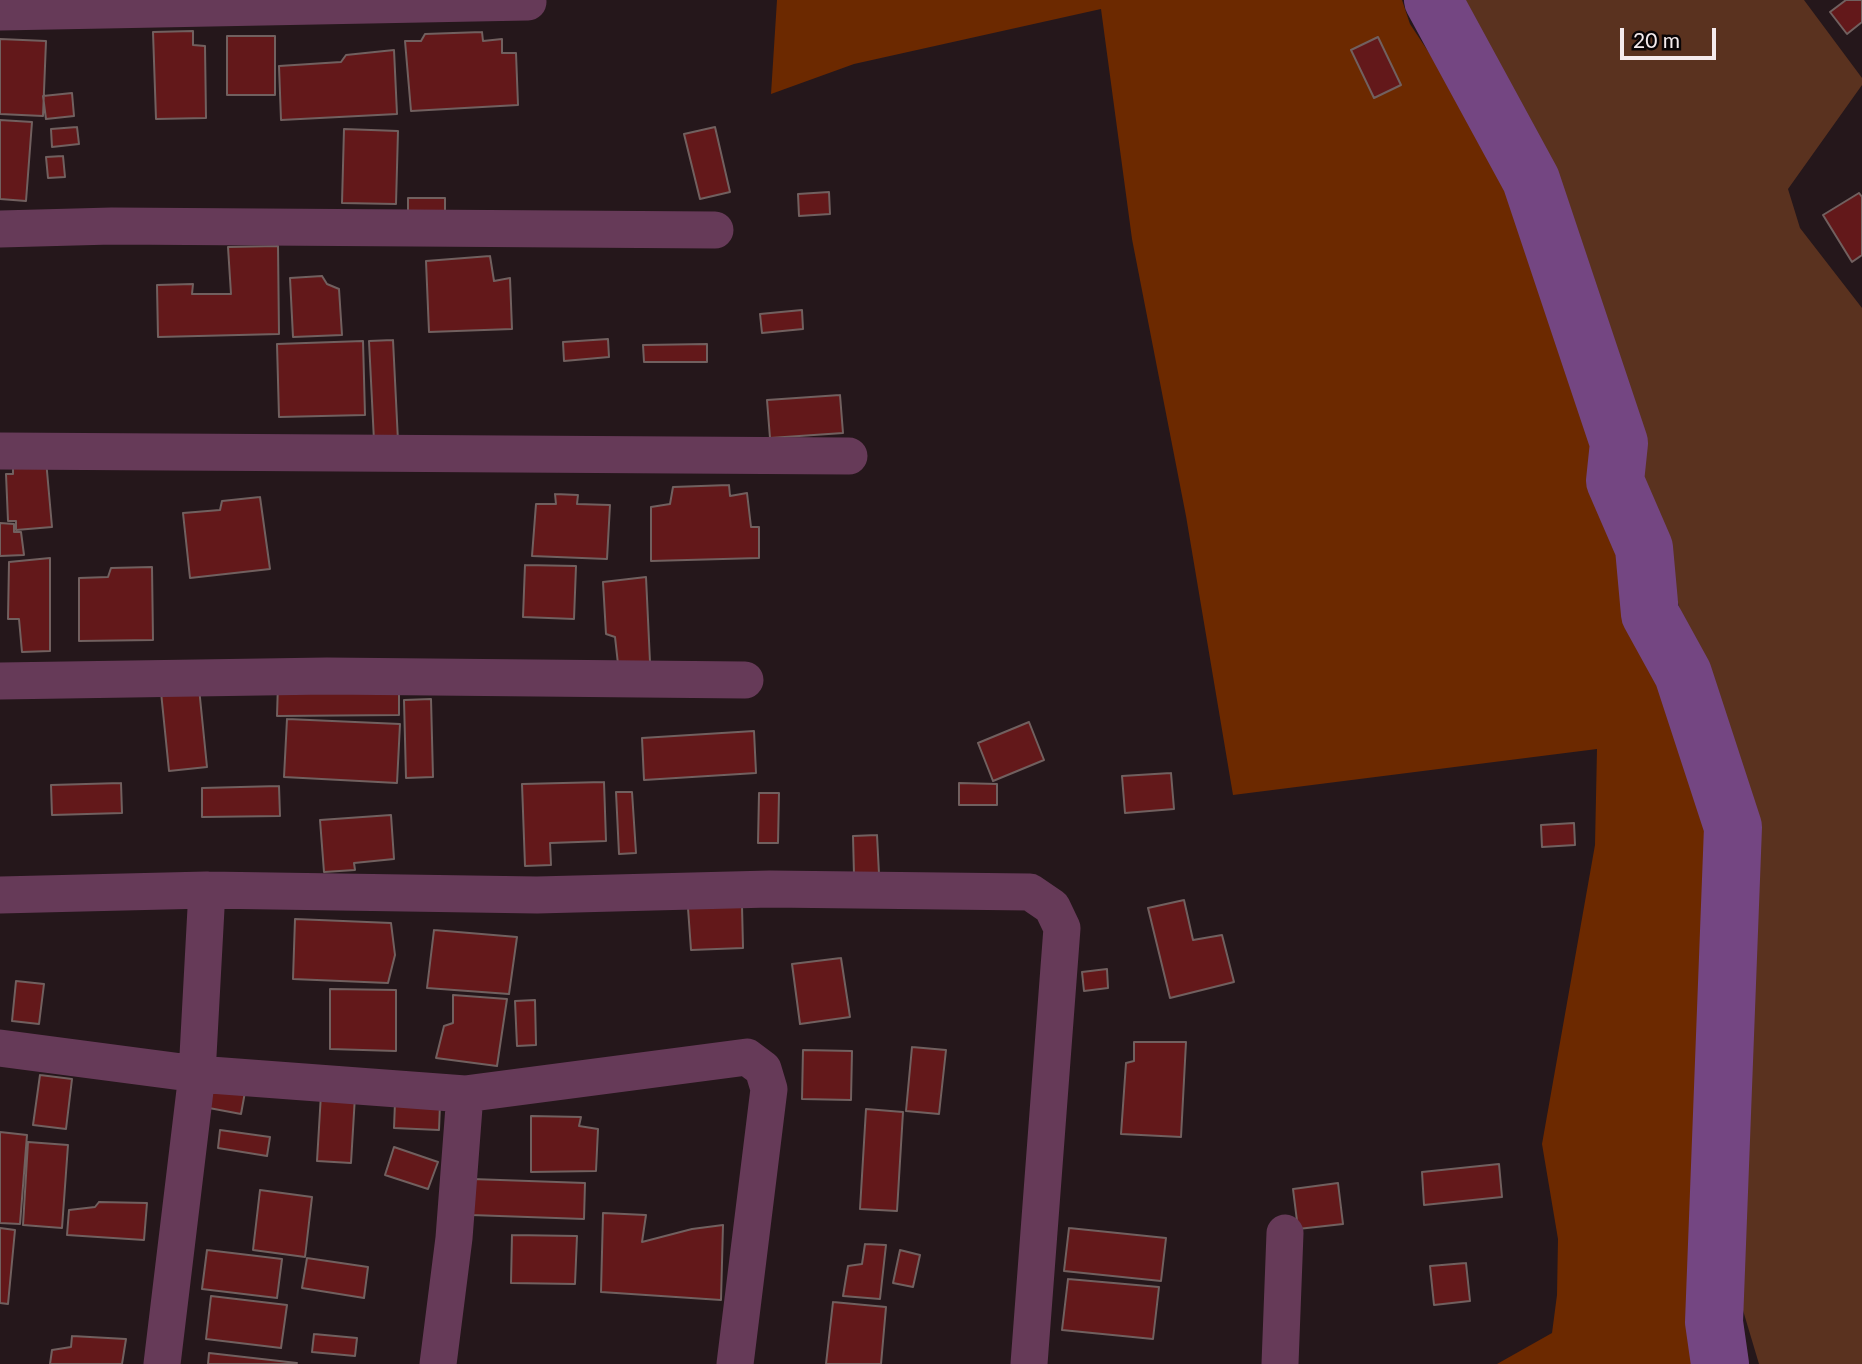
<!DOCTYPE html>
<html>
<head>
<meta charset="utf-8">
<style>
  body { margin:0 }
  #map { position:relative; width:1862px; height:1364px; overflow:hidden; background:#25171b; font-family:Lato,sans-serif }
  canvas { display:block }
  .scale { position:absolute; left:1620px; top:28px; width:96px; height:32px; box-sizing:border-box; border:4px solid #f5ebed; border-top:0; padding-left:9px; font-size:21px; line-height:24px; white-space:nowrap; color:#f5ebed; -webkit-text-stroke:5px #0a0506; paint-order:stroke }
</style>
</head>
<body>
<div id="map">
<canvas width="1862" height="1364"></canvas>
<div class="scale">20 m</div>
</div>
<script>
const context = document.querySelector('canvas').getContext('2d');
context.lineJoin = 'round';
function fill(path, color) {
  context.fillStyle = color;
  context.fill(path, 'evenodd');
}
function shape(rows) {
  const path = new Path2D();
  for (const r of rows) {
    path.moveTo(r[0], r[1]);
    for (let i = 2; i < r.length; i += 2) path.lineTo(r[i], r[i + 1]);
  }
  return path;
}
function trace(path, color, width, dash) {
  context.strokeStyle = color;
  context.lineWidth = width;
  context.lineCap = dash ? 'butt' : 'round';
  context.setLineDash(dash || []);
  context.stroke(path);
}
const green = shape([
  [1448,0,1804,0,1862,78,1862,85,1788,189,1800,228,1862,308,1862,1364,1759,1364,1742,1307,1747,853,1660,537,1568,238]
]);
const forest = shape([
  [777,0,1402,0,1410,24,1508,172,1550,267,1592,400,1640,618,1685,720,1718,864,1711,1049,1689,1229,1699,1364,1497,1364,1552,1333,1557,1295,1558,1239,1542,1144,1595,845,1597,749,1233,795,1186,516,1132,239,1101,9,854,64,771,94]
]);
const river = shape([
  [1433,0,1531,180,1619,443,1615,481,1644,548,1650,614,1683,674,1733,827,1714,1322,1720,1364]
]);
const building = shape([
  [1846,0,1862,0,1862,22,1847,34,1830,12,1846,0],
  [193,31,193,45,205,46,206,118,156,119,153,32,193,31],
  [482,32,483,41,502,39,502,53,516,53,518,105,411,111,405,41,421,41,425,34,482,32],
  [227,36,275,36,275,95,227,95,227,36],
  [1378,37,1401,85,1374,98,1351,50,1378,37],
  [0,39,46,41,43,116,0,114,0,39],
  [394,50,397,114,281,120,279,66,341,62,346,55,394,50],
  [72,93,74,116,46,119,43,96,72,93],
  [0,120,32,122,26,201,0,199,0,120],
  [77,127,79,144,52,147,51,129,77,127],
  [715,127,730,192,700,199,684,134,715,127],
  [344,129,398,131,396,204,342,203,344,129],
  [63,156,65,177,48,178,46,157,63,156],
  [829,192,830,214,799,216,798,194,829,192],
  [1859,193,1862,197,1862,255,1852,262,1823,215,1859,193],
  [408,198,445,198,445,215,408,215,408,198],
  [278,246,279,334,158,337,157,285,193,284,192,294,231,294,228,247,278,246],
  [490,256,494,281,510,278,512,329,429,332,426,261,490,256],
  [322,276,327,284,339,289,342,335,293,337,290,278,322,276],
  [802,310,803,329,762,333,760,314,802,310],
  [608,339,609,357,564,361,563,342,608,339],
  [393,340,398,441,374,441,369,341,393,340],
  [363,341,365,415,279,417,277,344,363,341],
  [707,344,707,362,644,362,643,345,707,344],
  [840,395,843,433,770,438,767,400,840,395],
  [46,460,52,527,16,530,16,521,8,521,6,474,13,474,13,465,46,460],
  [729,485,730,496,747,493,751,527,759,527,759,558,651,561,651,507,670,504,673,487,729,485],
  [555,494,578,495,577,504,610,505,607,559,532,556,536,504,556,504,555,494],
  [260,497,270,569,190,578,183,513,220,510,222,501,260,497],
  [0,523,14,524,14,532,21,532,24,555,0,556,0,523],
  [50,558,50,651,22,652,19,619,8,619,9,562,50,558],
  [525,565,576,566,574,619,523,617,525,565],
  [152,567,153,640,79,641,79,578,108,577,111,568,152,567],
  [646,577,650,662,618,664,615,637,606,634,603,582,646,577],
  [278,683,399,683,399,715,277,716,278,683],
  [199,688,207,767,169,771,161,692,199,688],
  [431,699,433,777,406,778,404,700,431,699],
  [287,719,400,724,397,783,284,777,287,719],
  [1029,722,1044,760,993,781,978,743,1029,722],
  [754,731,756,773,644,780,642,738,754,731],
  [1171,773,1174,809,1125,813,1122,776,1171,773],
  [604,782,606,841,550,843,551,865,525,866,522,784,604,782],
  [121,783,122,813,52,815,51,785,121,783],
  [959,783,997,784,997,805,959,805,959,783],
  [279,786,280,816,202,817,202,788,279,786],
  [616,792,632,792,636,853,619,854,616,792],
  [759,793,779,793,778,843,758,843,759,793],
  [391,815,394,859,354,863,355,870,324,872,320,820,391,815],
  [1574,823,1575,845,1542,847,1541,825,1574,823],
  [877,835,879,874,854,875,853,836,877,835],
  [1184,900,1193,940,1222,935,1234,982,1170,998,1148,908,1184,900],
  [742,906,743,948,691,950,688,908,742,906],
  [295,919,391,923,395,955,388,983,293,979,295,919],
  [434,930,517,937,509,994,427,988,434,930],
  [841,958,850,1017,800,1024,792,964,841,958],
  [1107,969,1108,988,1084,991,1082,972,1107,969],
  [16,981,44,984,39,1024,12,1021,16,981],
  [330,989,396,990,396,1051,330,1049,330,989],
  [453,995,507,999,497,1066,436,1058,444,1026,453,1023,453,995],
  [535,1000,536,1045,517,1046,515,1001,535,1000],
  [1134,1042,1186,1042,1181,1137,1121,1134,1126,1063,1134,1061,1134,1042],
  [912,1047,946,1050,939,1114,906,1111,912,1047],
  [803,1050,852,1051,851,1100,802,1099,803,1050],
  [40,1075,72,1079,66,1129,33,1125,40,1075],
  [212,1087,245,1092,241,1114,209,1108,212,1087],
  [321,1094,355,1096,351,1163,317,1161,321,1094],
  [395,1102,440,1104,439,1130,394,1128,395,1102],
  [866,1109,903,1112,897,1211,860,1209,866,1109],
  [531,1116,581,1117,579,1126,598,1129,596,1171,531,1172,531,1116],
  [220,1130,270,1137,267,1156,218,1148,220,1130],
  [0,1132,27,1135,20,1224,0,1223,0,1132],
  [28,1142,68,1145,62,1228,23,1225,28,1142],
  [394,1147,438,1162,428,1189,385,1175,394,1147],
  [1499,1164,1502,1197,1424,1205,1422,1172,1499,1164],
  [472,1179,585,1183,584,1219,471,1215,472,1179],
  [1338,1183,1343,1224,1298,1229,1293,1189,1338,1183],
  [260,1190,312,1197,305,1257,253,1250,260,1190],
  [99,1202,147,1203,144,1240,67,1235,69,1210,95,1207,99,1202],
  [603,1213,646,1215,642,1242,692,1229,723,1225,721,1300,601,1292,603,1213],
  [0,1228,15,1230,8,1304,0,1303,0,1228],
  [1069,1228,1166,1238,1161,1281,1064,1271,1069,1228],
  [512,1235,577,1236,575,1284,511,1283,512,1235],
  [865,1244,886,1245,880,1299,843,1296,848,1266,862,1264,865,1244],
  [207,1250,282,1259,277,1298,202,1289,207,1250],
  [900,1250,920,1255,913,1287,893,1283,900,1250],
  [307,1258,368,1267,364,1298,302,1288,307,1258],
  [1466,1263,1470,1301,1434,1305,1430,1266,1466,1263],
  [1068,1279,1159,1287,1153,1339,1062,1330,1068,1279],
  [211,1296,287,1305,281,1348,206,1339,211,1296],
  [833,1302,886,1307,881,1364,826,1364,833,1302],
  [314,1334,357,1338,355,1356,312,1352,314,1334],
  [72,1336,126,1339,122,1364,50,1364,52,1350,71,1347,72,1336],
  [209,1353,297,1363,296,1364,208,1364,209,1353]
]);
const street = shape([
  [0,12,528,2],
  [0,229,112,226,715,230],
  [0,451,849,456],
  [0,681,327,676,745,680],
  [0,895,207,890,537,895,770,889,1030,892,1052,907,1062,928,1029,1364],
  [0,1048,197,1074,465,1094,747,1057,763,1069,769,1089,735,1364],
  [162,1364,197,1074,207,890],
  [438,1364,454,1238,465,1094],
  [1280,1364,1285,1233]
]);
fill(green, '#5a321f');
fill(forest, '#6c2900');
trace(river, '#744682', 58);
fill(building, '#63181a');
trace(building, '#71605f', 2);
trace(street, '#663a58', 37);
</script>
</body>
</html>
